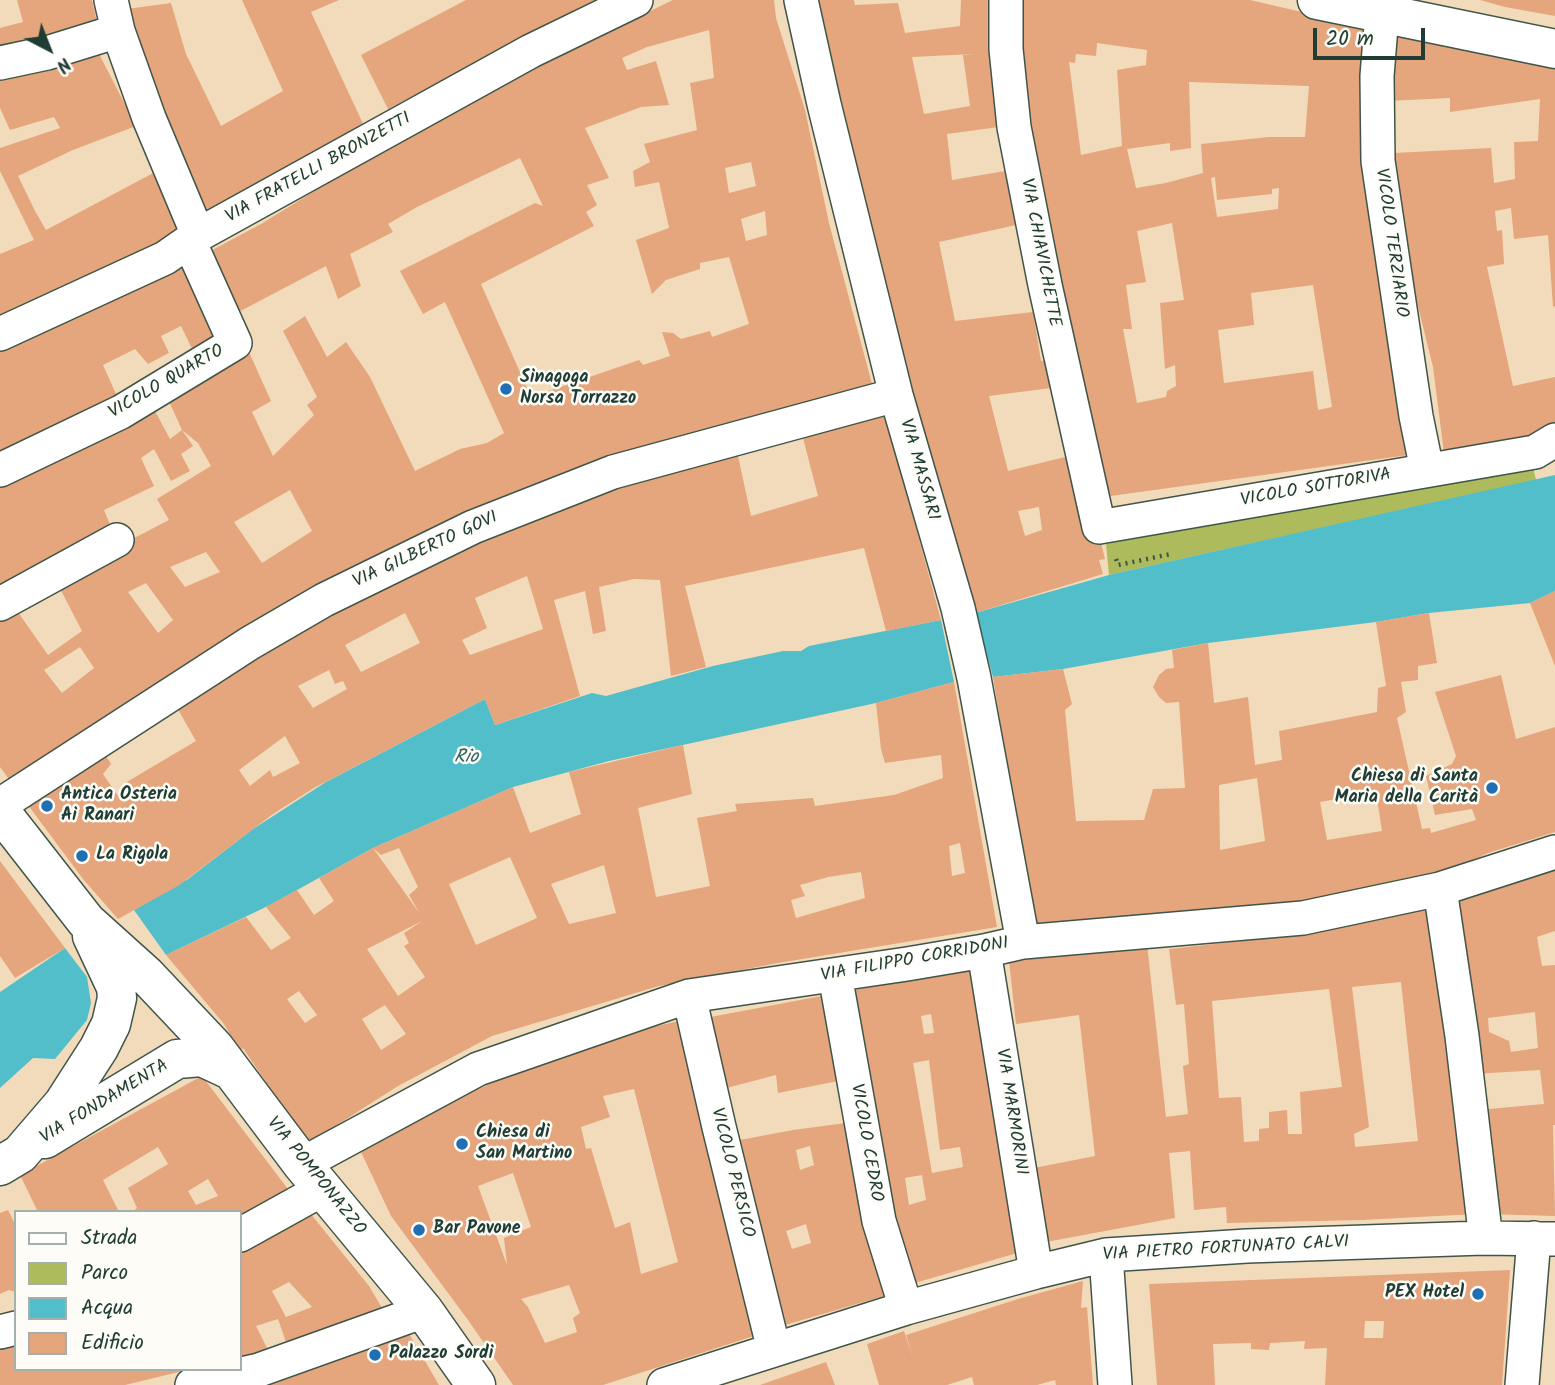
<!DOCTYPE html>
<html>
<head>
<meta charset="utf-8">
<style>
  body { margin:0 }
  #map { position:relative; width:1555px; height:1385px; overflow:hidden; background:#f2dbbb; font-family:Kalam,sans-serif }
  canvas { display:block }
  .legend { position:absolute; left:14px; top:1210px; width:228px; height:161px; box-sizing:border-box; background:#fdfcf7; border:2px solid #a4b0a9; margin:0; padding:9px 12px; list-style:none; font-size:21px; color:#1f3d34 }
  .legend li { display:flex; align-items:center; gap:14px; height:35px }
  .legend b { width:35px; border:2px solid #a4b0a9 }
  .north { position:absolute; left:14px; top:14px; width:70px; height:70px; -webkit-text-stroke:5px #fdfcf7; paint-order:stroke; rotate:138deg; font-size:19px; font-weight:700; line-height:28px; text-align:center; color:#1f3d34 }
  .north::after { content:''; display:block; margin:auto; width:24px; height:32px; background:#1f3d34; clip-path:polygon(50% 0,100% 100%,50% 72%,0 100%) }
  .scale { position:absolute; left:1313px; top:28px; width:112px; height:32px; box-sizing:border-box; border:4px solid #1f3d34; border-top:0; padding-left:9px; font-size:21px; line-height:24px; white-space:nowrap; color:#1f3d34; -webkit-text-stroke:5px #fdfcf7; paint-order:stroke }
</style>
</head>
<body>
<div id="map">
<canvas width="1555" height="1385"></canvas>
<ul class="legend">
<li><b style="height:9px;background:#fff"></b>Strada</li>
<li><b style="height:19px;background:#adbb5d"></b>Parco</li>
<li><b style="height:19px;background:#51beca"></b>Acqua</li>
<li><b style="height:19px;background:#e5a57d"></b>Edificio</li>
</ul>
<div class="north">N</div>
<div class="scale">20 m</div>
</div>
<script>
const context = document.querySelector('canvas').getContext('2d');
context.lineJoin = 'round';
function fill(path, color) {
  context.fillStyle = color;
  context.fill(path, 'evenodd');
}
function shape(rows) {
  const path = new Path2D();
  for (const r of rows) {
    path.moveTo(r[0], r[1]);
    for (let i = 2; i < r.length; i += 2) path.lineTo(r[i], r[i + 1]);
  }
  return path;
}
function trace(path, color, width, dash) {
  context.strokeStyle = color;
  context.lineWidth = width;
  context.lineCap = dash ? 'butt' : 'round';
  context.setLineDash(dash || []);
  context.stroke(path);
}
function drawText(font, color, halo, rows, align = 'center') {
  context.font = font + ' Kalam,sans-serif';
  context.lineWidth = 5;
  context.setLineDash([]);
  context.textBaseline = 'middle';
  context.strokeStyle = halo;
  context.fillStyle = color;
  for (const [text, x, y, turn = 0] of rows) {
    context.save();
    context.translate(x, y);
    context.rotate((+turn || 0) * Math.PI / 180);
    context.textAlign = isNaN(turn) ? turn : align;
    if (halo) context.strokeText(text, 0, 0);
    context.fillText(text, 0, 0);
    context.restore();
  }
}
const green = shape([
  [1531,459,1536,480,1109,575,1106,544]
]);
const water = shape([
  [1555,475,1555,591,1530,603,1429,613,1376,622,1208,643,1063,669,993,677,975,613,1109,575],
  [941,620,954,682,876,703,609,761,513,787,373,848,270,905,166,955,134,910,188,879,253,829,326,782,485,699,495,725,592,693,606,696,713,666,783,651,801,651,809,646],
  [65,948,87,977,91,1003,87,1020,55,1059,33,1058,0,1088,0,992]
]);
const building = shape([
  [17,0,92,0,98,27,0,50,0,28,23,22],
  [242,0,339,0,311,12,365,128,211,219,175,151,127,9,171,3,186,54,221,126,283,91],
  [466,0,608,0,487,57,388,109,361,55],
  [673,0,774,0,776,18,805,110,829,223,872,384,630,453,14,786,0,767,0,611,13,605,48,655,82,631,55,579,169,520,157,499,211,466,198,443,182,430,167,397,248,350,271,401,252,412,273,456,314,415,307,405,317,397,283,331,305,316,327,357,346,342,370,377,415,471,460,449,487,443,504,433,445,302,423,314,400,271,535,203,543,206,520,158,417,207,388,224,393,232,350,254,361,286,338,299,326,266,231,316,203,255,261,224,453,106],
  [709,30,714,78,690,83,697,130,644,144,650,162,633,171,635,187,659,182,669,228,636,240,652,294,666,280,700,269,700,263,729,257,749,324,712,337,710,331,681,339,673,333,662,332,670,356,643,365,639,360,531,397,481,284,594,226,586,212,597,205,587,185,609,178,585,128,641,107,669,105,656,61,627,70,622,58,647,47],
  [751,162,756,186,729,193,725,168],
  [765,211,767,235,746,241,741,219],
  [290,490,312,531,262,563,234,522],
  [206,552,220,572,185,587,170,567],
  [146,583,173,620,158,633,128,592],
  [80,647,94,668,62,693,44,670],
  [819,0,854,0,855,5,898,3,905,33,960,26,961,0,995,0,999,127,947,134,952,180,1005,171,1016,225,939,242,955,321,1033,312,1041,361,1048,360,1051,388,989,396,1008,471,1065,457,1072,458,1100,539,1105,559,1099,560,1103,574,975,613,904,380],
  [973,54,963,55,970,106,924,114,912,57],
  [1039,507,1042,530,1025,536,1018,511],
  [1016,0,1250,0,1362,26,1364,136,1416,454,1096,498,1017,69],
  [1097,43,1147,50,1146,65,1117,70,1122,146,1081,155,1069,62,1075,63,1076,54,1096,56],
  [1189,82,1309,86,1305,137,1269,137,1201,144,1203,173,1166,183,1136,188,1127,149,1170,143,1170,151,1191,148],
  [1215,177,1217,200,1272,194,1272,189,1279,188,1278,209,1217,217,1211,178],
  [1172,223,1184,300,1160,303,1165,369,1175,365,1176,386,1167,391,1166,397,1137,403,1123,329,1132,329,1126,285,1146,282,1137,231],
  [1313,285,1332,407,1318,410,1313,371,1224,383,1218,330,1254,325,1251,293],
  [1480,0,1555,0,1555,16,1505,7],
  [1395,32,1555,69,1555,306,1553,307,1548,235,1514,239,1511,208,1495,211,1497,231,1502,230,1504,264,1487,267,1513,386,1555,377,1555,429,1488,447,1444,453,1433,367,1413,286,1394,153,1491,148,1494,183,1515,179,1514,142,1538,141,1540,99,1450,112,1450,98,1387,101],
  [96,48,136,126,73,150,18,176,35,211,46,230,159,170,188,232,0,319,0,254,34,240,0,171,0,148,60,128,54,117,10,130,0,108,0,76],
  [186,256,224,338,196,357,181,326,161,336,169,353,148,364,135,349,103,365,120,403,0,462,0,346],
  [884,410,941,620,886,631,864,548,685,586,706,667,671,676,660,580,634,579,599,587,606,631,593,634,585,591,554,600,580,696,495,725,485,699,314,788,273,814,178,886,118,919,83,879,25,801,103,751,111,764,103,774,118,796,126,790,125,783,196,741,176,706,327,615,424,566,564,504,658,476,738,456,751,516,818,496,802,434],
  [527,576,543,629,470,655,462,640,487,628,475,598],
  [405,613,420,643,361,672,345,645],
  [329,670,335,684,343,681,347,689,313,708,298,686],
  [285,736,300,763,273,777,270,770,250,786,239,770],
  [155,411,170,439,182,430,193,446,181,454,190,471,171,481,154,449,141,458,154,486,104,510,115,537,0,599,0,482,79,448],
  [1555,591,1555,666,1530,603],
  [1429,613,1437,663,1418,666,1418,680,1401,682,1406,712,1397,718,1422,829,1430,828,1431,833,1476,820,1472,809,1435,815,1426,776,1452,764,1456,756,1435,692,1501,675,1516,739,1555,727,1555,832,1488,853,1439,876,1374,892,1289,903,1034,927,993,677,1063,669,1072,704,1065,710,1076,821,1144,820,1153,789,1185,788,1179,702,1166,703,1159,697,1153,687,1159,675,1166,669,1174,668,1172,650,1208,643,1214,703,1248,697,1255,765,1282,760,1279,731,1377,712,1378,688,1386,686,1376,622],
  [1257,778,1265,841,1220,850,1219,785],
  [1376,792,1382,831,1327,840,1320,802],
  [954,682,997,927,778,963,659,986,492,1036,398,1086,307,1144,243,1048,240,1051,224,1024,166,955,246,917,271,950,291,938,266,907,297,890,314,915,334,901,319,878,373,848,513,787,530,833,581,814,569,772,683,745,692,794,638,808,656,897,710,886,697,818,737,811,735,804,813,798,815,806,894,795,943,778,941,755,885,763,881,749,876,703],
  [960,843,965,873,952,876,949,846],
  [373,848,381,855,399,848,418,887,409,895,420,914],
  [510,857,537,918,476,945,449,884],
  [604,865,616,913,569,924,551,884],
  [861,872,865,898,796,918,791,900,805,896,800,885,828,877],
  [422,921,404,933,409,943,404,946,425,977,398,996,367,949],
  [299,991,317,1015,305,1023,287,999],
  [385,1005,406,1034,381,1050,362,1019],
  [0,861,65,948,15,978,0,956],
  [1555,862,1555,931,1537,937,1542,966,1555,965,1555,1125,1553,1125,1555,1216,1486,1214,1478,1110,1544,1104,1540,1070,1473,1074,1446,900],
  [1535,1012,1538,1048,1511,1052,1509,1041,1489,1032,1488,1018],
  [1435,907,1476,1214,1362,1220,1227,1223,1226,1207,1194,1210,1190,1151,1169,1153,1175,1218,1046,1242,1034,1168,1095,1156,1079,1015,1016,1024,1009,961,1076,949,1147,944,1166,1117,1188,1114,1183,1066,1189,1064,1184,1004,1176,1005,1169,949,1260,939],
  [1401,982,1418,1141,1355,1147,1354,1134,1369,1127,1352,987],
  [1329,989,1342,1087,1300,1092,1302,1134,1288,1134,1287,1110,1269,1112,1269,1128,1259,1129,1259,1141,1244,1142,1241,1097,1219,1098,1212,1001],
  [975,966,1024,1251,908,1285,850,991],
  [931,1014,934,1033,924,1034,921,1016],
  [929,1060,940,1150,960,1147,963,1167,932,1173,913,1063],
  [922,1175,926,1200,909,1205,905,1178],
  [832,994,848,1079,778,1093,776,1075,719,1090,700,1019],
  [688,1019,763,1333,603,1385,513,1385,468,1320,391,1216,361,1152,370,1146,368,1139,503,1078,639,1030],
  [634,1089,678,1262,641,1274,630,1222,615,1228,591,1148,586,1149,581,1127,610,1117,603,1096],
  [513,1173,531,1227,504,1238,507,1265,478,1186],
  [569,1285,580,1313,573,1318,577,1332,545,1343,528,1307,521,1299],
  [202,1076,291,1193,240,1220,240,1212,132,1212,137,1208,128,1188,168,1164,158,1147,103,1180,119,1212,38,1212,20,1175],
  [208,1179,218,1196,196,1205,188,1191],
  [853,1122,891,1294,778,1327,729,1142,793,1130],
  [810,1146,814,1165,800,1170,796,1150],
  [806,1224,811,1243,792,1249,786,1231],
  [306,1208,369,1286,385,1313,288,1348,278,1319,256,1326,270,1354,240,1359,240,1244],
  [289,1282,312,1307,286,1317,272,1291],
  [8,1210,16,1226,16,1292,9,1290,0,1294,0,1213],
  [1510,1270,1502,1385,1325,1385,1327,1348,1304,1349,1305,1341,1270,1343,1269,1350,1251,1349,1251,1343,1213,1344,1215,1385,1157,1385,1149,1284],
  [1365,1321,1384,1321,1383,1338,1364,1338],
  [1083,1281,1081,1308,1087,1307,1093,1385,1056,1385,1055,1380,1037,1385,974,1385,972,1377,947,1385,879,1385,867,1344,904,1331,913,1358,906,1335,1018,1299],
  [405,1327,439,1385,250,1385],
  [16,1337,16,1369,187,1370,125,1385,0,1385,0,1341],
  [826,1362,835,1385,760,1385]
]);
const path = shape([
  [1116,559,1118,565,1171,554]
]);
const street = shape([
  [111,0,118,31,149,118,198,235],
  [801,0,824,104,896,395,958,608,974,678,1023,942],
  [1006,0,1006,49,1014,127,1045,285,1099,527,1535,452,1555,440],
  [1382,14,1377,76,1378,161,1416,416,1427,470],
  [0,63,47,53,118,31],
  [0,334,165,258,198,235,531,51,636,0],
  [0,470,121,412,235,343,190,243],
  [0,604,117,540],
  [0,805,250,643,324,600,473,527,613,472,896,395],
  [1440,889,1462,1036,1484,1223,1483,1238],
  [984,951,1036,1272],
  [835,975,879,1221,906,1308],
  [689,996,719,1127,774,1350],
  [302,1164,478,1069,689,996,907,964,984,951,1023,942,1303,918,1440,889,1555,852],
  [240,1235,323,1189],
  [1106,1255,1115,1385],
  [0,1332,16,1328],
  [192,1385,259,1370,424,1311],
  [664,1385,906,1308,1036,1272,1106,1255,1247,1246,1483,1238,1555,1239],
  [1522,1385,1534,1238]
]);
const secondary = shape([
  [1317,0,1555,49],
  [0,811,86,921,146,975,214,1047,302,1164,424,1311,476,1385],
  [45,1139,177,1059,202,1057,230,1070],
  [0,1166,20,1154,63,1104,99,1048,111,1024,117,998,116,987,92,936]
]);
const markers = [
  [506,389,7,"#1f6fb2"],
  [1492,788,7,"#1f6fb2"],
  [47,806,7,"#1f6fb2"],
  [82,856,7,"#1f6fb2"],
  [462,1144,7,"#1f6fb2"],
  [419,1230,7,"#1f6fb2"],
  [1478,1294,7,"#1f6fb2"],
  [375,1355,7,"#1f6fb2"]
];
const streetNames = [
  ["VIA FRATELLI BRONZETTI",319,169,-29],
  ["VICOLO TERZIARIO",1390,243,82],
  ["VIA CHIAVICHETTE",1039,253,79],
  ["VICOLO QUARTO",167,383,-30],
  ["VIA MASSARI",918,470,74],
  ["VICOLO SOTTORIVA",1316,489,-10],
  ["VIA GILBERTO GOVI",426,551,-25],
  ["VIA FILIPPO CORRIDONI",915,961,-10],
  ["VIA FONDAMENTA",105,1103,-31],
  ["VIA MARMORINI",1010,1112,81],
  ["VICOLO CEDRO",865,1143,80],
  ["VICOLO PERSICO",731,1173,76],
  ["VIA POMPONAZZO",315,1177,51],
  ["VIA PIETRO FORTUNATO CALVI",1226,1250,-3]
];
const poiNames = [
  ["Sinagoga",520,379],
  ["Norsa Torrazzo",520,400],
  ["Chiesa di Santa",1478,778,"right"],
  ["Maria della Carità",1478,799,"right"],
  ["Antica Osteria",61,796],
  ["Ai Ranari",61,817],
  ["La Rigola",96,856],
  ["Chiesa di",476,1134],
  ["San Martino",476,1155],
  ["Bar Pavone",433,1230],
  ["PEX Hotel",1464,1294,"right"],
  ["Palazzo Sordi",389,1355]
];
const waterNames = [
  ["Rio",466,759]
];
fill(green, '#adbb5d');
fill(water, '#51beca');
fill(building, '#e5a57d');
trace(street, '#3f5548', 36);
trace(secondary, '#3f5548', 41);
trace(path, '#3f5548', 4.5, [2, 5]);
trace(street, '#fff', 33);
trace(secondary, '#fff', 38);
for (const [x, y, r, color] of markers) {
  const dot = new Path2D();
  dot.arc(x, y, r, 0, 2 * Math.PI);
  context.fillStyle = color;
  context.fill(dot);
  trace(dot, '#fdfcf7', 2.5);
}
drawText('18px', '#1f3d34', '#fdfcf7', streetNames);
drawText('bold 18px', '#1f3d34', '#fdfcf7', poiNames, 'left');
drawText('italic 19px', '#2e6461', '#fdfcf7', waterNames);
</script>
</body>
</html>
